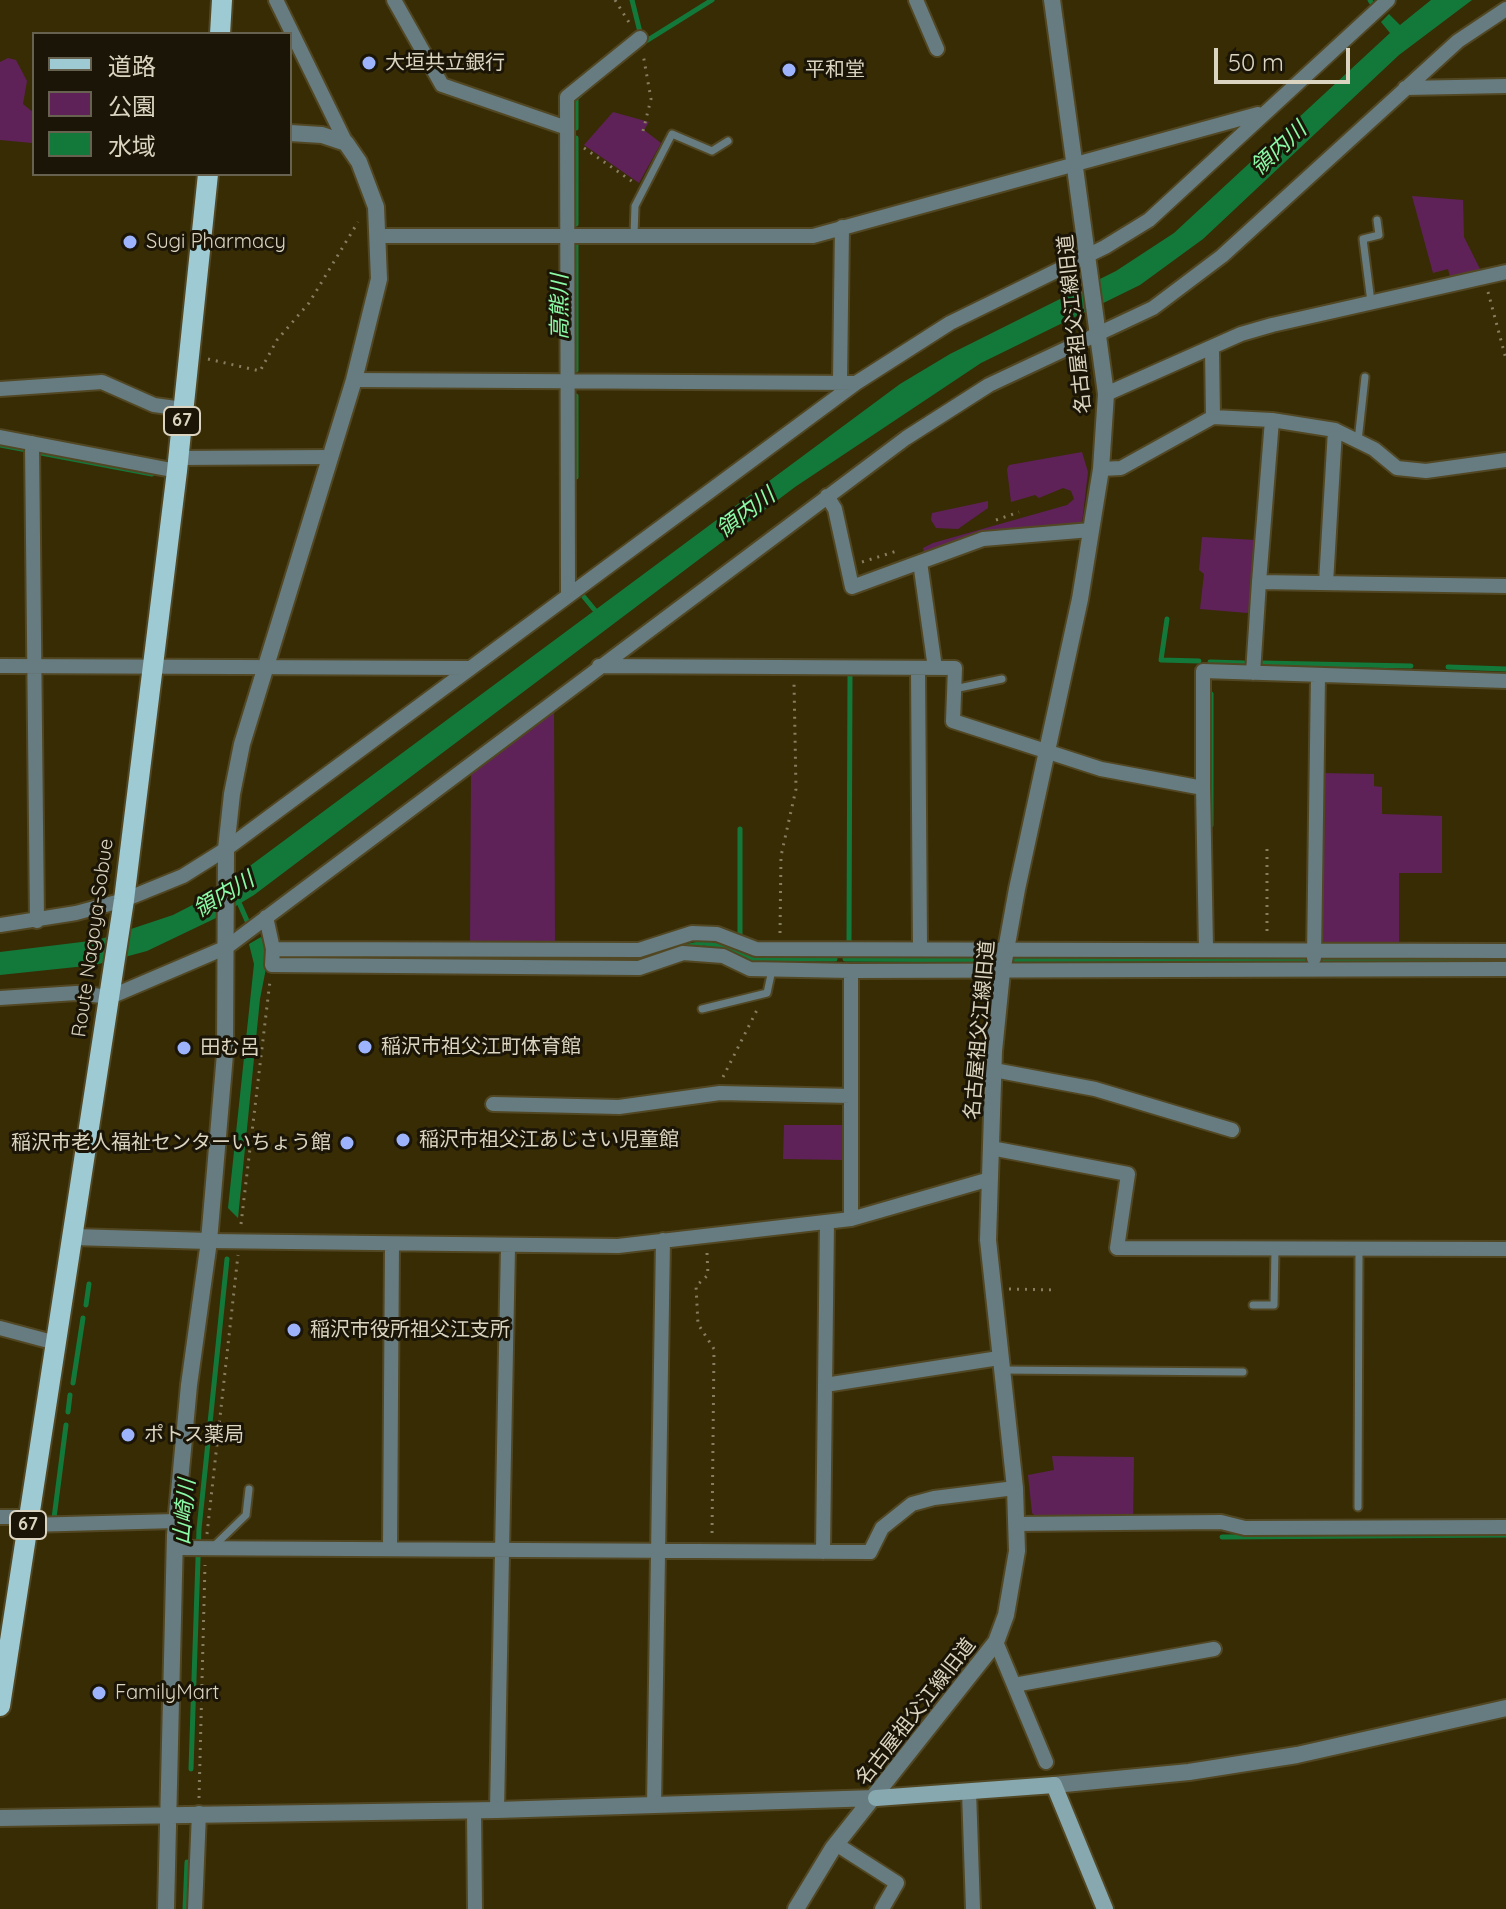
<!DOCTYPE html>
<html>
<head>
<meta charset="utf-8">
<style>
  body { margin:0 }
  #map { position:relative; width:1506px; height:1909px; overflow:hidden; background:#382c05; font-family:Quicksand,"Noto Sans JP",sans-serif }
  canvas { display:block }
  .legend { position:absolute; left:32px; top:32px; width:260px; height:144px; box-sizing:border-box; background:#1a1506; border:2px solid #676150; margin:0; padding:10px 14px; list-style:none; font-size:24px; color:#dbd4c0 }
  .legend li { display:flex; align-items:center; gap:16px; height:40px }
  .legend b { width:40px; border:2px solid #676150 }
  .scale { position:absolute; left:1214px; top:48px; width:136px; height:36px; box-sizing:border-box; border:4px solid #dbd4c0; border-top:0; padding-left:10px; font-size:24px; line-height:28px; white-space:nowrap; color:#dbd4c0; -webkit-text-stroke:6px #1a1506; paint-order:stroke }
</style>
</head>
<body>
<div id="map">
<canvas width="1506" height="1909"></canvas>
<ul class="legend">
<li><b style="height:10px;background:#9ecad3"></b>道路</li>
<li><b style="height:22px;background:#5e2259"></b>公園</li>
<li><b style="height:22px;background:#13793b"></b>水域</li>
</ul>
<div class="scale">50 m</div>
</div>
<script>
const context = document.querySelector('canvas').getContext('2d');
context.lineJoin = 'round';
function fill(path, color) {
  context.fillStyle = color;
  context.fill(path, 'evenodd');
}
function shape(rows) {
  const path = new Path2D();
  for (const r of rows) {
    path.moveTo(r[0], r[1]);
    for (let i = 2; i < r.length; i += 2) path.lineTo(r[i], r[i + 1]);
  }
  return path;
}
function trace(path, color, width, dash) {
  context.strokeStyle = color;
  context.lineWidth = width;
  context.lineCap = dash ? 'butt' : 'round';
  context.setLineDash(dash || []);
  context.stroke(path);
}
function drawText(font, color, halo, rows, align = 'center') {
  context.font = font + ' Quicksand,"Noto Sans JP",sans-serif';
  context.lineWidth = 6;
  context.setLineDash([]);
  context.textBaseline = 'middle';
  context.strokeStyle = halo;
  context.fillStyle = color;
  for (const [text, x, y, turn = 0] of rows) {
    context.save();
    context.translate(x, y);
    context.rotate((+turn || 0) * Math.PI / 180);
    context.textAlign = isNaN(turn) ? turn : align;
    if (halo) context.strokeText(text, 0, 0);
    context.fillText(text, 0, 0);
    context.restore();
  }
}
const green = shape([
  [8,58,16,60,27,81,23,104,34,113,32,143,0,140,0,62],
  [613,112,649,122,644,130,661,143,639,183,584,145],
  [1412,196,1463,200,1464,237,1482,273,1451,281,1448,269,1433,273],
  [1082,452,1088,472,1082,523,924,553,923,548,933,543,1067,505,1074,499,1071,491,1063,488,1039,498,1035,495,1011,502,1007,469,1009,465],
  [988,501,988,508,958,529,936,528,931,520,932,513],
  [1202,537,1256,540,1251,610,1247,613,1200,609,1204,574,1199,570],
  [554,708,555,945,470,944,471,775],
  [1320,773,1374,774,1374,786,1382,787,1382,814,1442,816,1442,873,1399,873,1399,945,1319,945],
  [784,1125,845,1125,845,1160,783,1159],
  [1052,1456,1134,1457,1133,1519,1038,1519,1032,1513,1028,1475,1054,1470]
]);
const water = shape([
  [1431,0,1472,0,1399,55,1203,239,1140,285,981,363,795,487,254,895,216,918,147,951,95,965,0,975,0,952,98,940,173,915,208,897,900,384,950,354,1116,271,1174,233,1390,33,1381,22,1389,14,1400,25],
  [261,937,269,953,260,999,238,1218,228,1208,254,964,249,944]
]);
const stream = shape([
  [632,0,640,32],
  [1370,0,1371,2],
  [643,43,712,0],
  [576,128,576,98,580,95],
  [576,224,576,138],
  [576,370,576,244],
  [576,396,576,477],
  [0,445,27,450],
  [41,453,152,474],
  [584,597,598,614],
  [1167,619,1161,660,1199,661],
  [1210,662,1244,663],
  [1261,663,1411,666],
  [1448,667,1506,669],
  [1211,825,1211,694],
  [740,829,740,936],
  [237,898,248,923],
  [849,943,850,675],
  [287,958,447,958],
  [471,958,631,958,704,943,730,948,754,959,835,959],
  [845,959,991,960],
  [1016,960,1310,961],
  [1319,961,1506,961],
  [86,1305,89,1284],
  [73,1383,83,1318],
  [68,1412,70,1395],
  [59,1518,54,1518,66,1425],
  [1222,1537,1506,1535],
  [191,1769,199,1529,227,1259],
  [185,1909,187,1862]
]);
const path = shape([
  [615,0,630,24],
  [643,131,651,99,643,54],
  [584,148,633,182],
  [1488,292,1506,359],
  [208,359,260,371,277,340,309,303,358,222],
  [996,520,1019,512],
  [862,562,897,551],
  [1267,849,1267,933],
  [780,933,781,856,796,789,794,682],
  [723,1077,758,1008],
  [241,1224,270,981],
  [707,1253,708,1275,696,1286,698,1324,714,1349,712,1535],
  [1009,1289,1057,1290],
  [207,1534,238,1255],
  [199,1798,205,1565]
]);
const service = shape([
  [634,235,635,206,672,134,712,151,728,141],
  [1371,302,1363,239,1379,235,1377,220],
  [1358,441,1365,377],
  [954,689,1002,679],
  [702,1009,767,993,772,970],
  [1253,1305,1274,1305,1275,1249],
  [1002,1370,1243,1372],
  [1358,1507,1359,1249],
  [213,1547,246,1515,249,1489]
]);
const minor = shape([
  [276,0,346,143],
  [394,0,442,85,567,128],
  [916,0,937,49],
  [1405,88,1506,86],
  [379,236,813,236,1258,114],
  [1212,349,1213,417,1272,420,1259,582,1506,586],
  [354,380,856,383],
  [840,382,842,227],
  [0,389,102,382,154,405,183,409],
  [1106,394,1241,334,1272,325,1506,272],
  [1272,420,1335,430,1326,583],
  [1335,430,1374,449,1397,468,1426,471,1506,460],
  [0,437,177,471],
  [32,443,37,921],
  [178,458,329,457],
  [1101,469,1121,468,1213,417],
  [827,496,835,509,852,587,983,539,1091,530],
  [920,562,935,668],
  [568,595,567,97,640,38],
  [0,666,469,668],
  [599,666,955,668,953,721,1101,769,1203,788,1203,671,1506,681],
  [918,668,920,948],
  [1253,673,1259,582],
  [1203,788,1206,949],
  [266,917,273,949,272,965,639,968,683,953,723,956,750,969,851,971],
  [0,925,76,913,124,900,183,876,226,849,856,383,950,323,1105,247,1149,220,1388,0],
  [273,949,639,950,692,933,717,934,756,949,1506,951],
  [1314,958,1318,675],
  [0,998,76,993,110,997,227,947,906,438,989,385,1153,308,1222,256,1458,41,1506,9],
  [994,1070,1095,1089,1232,1130],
  [493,1104,619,1107,720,1093,851,1096],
  [991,1148,1128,1174,1117,1248,1506,1249],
  [851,1219,851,971,1506,969],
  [209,1241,618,1246,851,1219,990,1179],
  [0,1328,56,1343],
  [825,1385,999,1358],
  [0,1517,29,1517],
  [1016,1524,1221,1522,1245,1528,1506,1527],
  [28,1525,176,1521],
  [175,1548,870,1552,882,1528,912,1504,934,1498,1015,1488],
  [390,1549,392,1244],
  [823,1552,827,1222],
  [996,1642,1046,1762],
  [1014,1685,1214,1649],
  [969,1791,973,1909],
  [654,1805,663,1240],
  [474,1810,475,1909],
  [497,1810,508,1246],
  [836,1844,897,1883,882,1909],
  [195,1909,199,1813]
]);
const tertiary = shape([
  [73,1237,209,1241],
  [1054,1785,1189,1772,1297,1755,1506,1708],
  [0,1818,497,1810,876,1798],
  [166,1909,175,1535,189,1385,209,1241,225,1054,226,849,232,794,242,744,354,380,379,279,376,207,359,162,346,143,322,135,290,133],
  [796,1909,833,1848,996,1642,1006,1615,1017,1551,1015,1488,988,1240,994,1051,1002,972,1017,889,1080,599,1101,469,1106,394,1052,0]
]);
const secondary = shape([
  [876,1798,1054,1785,1105,1909]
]);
const primary = shape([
  [220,34,222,0],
  [0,1706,124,900,177,471,208,174]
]);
const markers = [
  [369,63,8,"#9db4fd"],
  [789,70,8,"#9db4fd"],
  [130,242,8,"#9db4fd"],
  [365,1047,8,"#9db4fd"],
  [184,1048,8,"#9db4fd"],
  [403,1140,8,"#9db4fd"],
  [347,1143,8,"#9db4fd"],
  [294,1330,8,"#9db4fd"],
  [128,1435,8,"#9db4fd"],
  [99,1693,8,"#9db4fd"]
];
const shields = [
  [182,421,36],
  [28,1525,36]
];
const shieldNames = [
  ["67",182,421],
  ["67",28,1525]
];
const poiNames = [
  ["大垣共立銀行",385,63],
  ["平和堂",805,70],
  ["Sugi Pharmacy",146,242],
  ["稲沢市祖父江町体育館",381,1047],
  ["田む呂",200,1048],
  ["稲沢市祖父江あじさい児童館",419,1140],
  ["稲沢市老人福祉センターいちょう館",331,1143,"right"],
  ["稲沢市役所祖父江支所",310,1330],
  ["ポトス薬局",144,1435],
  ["FamilyMart",115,1693]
];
const streetNames = [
  ["名古屋祖父江線旧道",1075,324,-96],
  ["Route Nagoya-Sobue",93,938,-82],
  ["名古屋祖父江線旧道",980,1030,-85],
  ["名古屋祖父江線旧道",916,1712,-52]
];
const waterNames = [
  ["領内川",1279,149,-43],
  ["高熊川",560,307,-90],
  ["領内川",746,513,-37],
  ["領内川",224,895,-31],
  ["山崎川",185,1512,-85]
];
fill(green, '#5e2259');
fill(water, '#13793b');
trace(stream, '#13793b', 5);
trace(service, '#524723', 11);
trace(minor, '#524723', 18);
trace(tertiary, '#524723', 20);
trace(secondary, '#524723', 20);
trace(primary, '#524723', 24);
trace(path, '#877d5f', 3, [2, 6]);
trace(service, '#677c80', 7);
trace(minor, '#677c80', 14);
trace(tertiary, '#677c80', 16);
trace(secondary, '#86a8ae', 16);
trace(primary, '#9ecad3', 20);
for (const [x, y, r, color] of markers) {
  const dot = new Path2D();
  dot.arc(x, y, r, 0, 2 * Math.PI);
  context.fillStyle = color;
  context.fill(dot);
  trace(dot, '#1a1506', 3);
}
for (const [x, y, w] of shields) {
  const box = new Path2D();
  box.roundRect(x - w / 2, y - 14, w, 28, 6);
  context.fillStyle = '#1a1506';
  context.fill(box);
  trace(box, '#dbd4c0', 2);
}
drawText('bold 18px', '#dbd4c0', null, shieldNames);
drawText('20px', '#dbd4c0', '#1a1506', poiNames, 'left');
drawText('20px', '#dbd4c0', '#1a1506', streetNames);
drawText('italic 22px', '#8bfba8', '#1a1506', waterNames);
</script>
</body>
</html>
